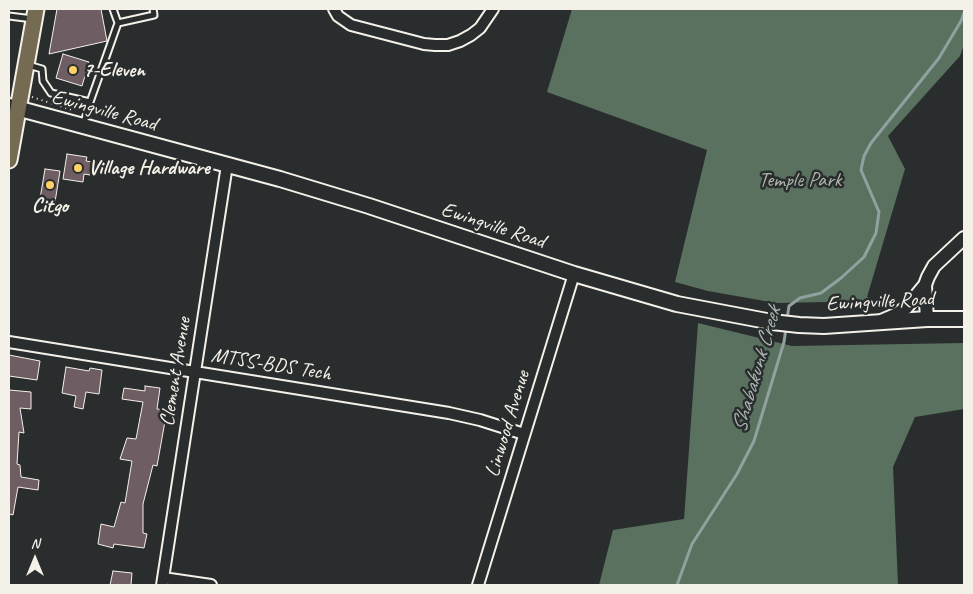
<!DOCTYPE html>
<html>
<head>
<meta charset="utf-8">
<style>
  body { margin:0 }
  #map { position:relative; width:973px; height:594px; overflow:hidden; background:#2a2d2e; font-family:Caveat,sans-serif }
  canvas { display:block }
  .frame { position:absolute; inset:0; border:10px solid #f4f1e8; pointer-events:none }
  .north { position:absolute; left:10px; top:534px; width:50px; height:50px; -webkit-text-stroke:4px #2a2d2e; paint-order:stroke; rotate:0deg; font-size:14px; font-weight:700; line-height:20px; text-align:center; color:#f4f1e8 }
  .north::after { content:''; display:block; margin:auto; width:18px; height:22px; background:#f4f1e8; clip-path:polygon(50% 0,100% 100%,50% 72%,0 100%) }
</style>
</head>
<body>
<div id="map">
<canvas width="973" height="594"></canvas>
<div class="frame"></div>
<div class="north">N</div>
</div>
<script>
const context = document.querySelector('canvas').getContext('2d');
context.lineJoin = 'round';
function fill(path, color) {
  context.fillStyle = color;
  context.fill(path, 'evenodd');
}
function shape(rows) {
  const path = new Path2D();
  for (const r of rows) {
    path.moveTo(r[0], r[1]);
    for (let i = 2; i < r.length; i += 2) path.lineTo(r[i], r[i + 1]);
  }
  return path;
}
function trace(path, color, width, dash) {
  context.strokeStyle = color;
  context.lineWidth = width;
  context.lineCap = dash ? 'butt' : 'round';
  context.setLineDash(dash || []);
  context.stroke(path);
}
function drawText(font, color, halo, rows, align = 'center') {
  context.font = font + ' Caveat,sans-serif';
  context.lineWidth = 5;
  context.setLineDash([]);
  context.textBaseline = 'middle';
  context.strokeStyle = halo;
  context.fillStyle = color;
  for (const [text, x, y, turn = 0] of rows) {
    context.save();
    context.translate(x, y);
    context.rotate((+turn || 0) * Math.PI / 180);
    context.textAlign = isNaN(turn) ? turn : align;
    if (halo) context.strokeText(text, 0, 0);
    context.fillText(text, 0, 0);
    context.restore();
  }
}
const green = shape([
  [572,9,964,9,964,45,960,56,888,136,905,169,867,297,878,301,776,303,708,291,675,282,707,150,547,92],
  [698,323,792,346,964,343,964,409,915,417,893,467,898,585,599,585,613,530,684,519]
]);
const stream = shape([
  [787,319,789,306,800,298,821,293,841,278,864,257,876,233,879,212,861,170,864,156,871,143,939,58,961,21,964,13],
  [677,585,692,544,737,474,754,441,784,342,786,328]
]);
const building = shape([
  [57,9,101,9,107,41,49,54,57,9],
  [63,54,89,62,82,86,56,78,63,54],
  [67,154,87,157,86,161,92,162,90,175,84,174,83,182,63,179,67,154],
  [45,169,60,171,55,202,40,199,45,169],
  [9,355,40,361,37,380,9,376,9,355],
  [66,367,89,371,90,368,102,370,99,394,86,392,83,409,74,407,76,396,62,393,66,367],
  [145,386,160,388,157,409,167,410,157,466,153,465,143,504,143,533,147,534,144,548,114,544,113,548,98,544,101,524,114,527,121,502,125,503,132,461,120,459,127,438,136,439,143,402,122,399,124,388,145,391,145,386],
  [9,390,31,392,31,409,20,408,24,433,19,432,17,464,20,465,21,477,39,480,38,490,18,487,13,515,9,514,9,390],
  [113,571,132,573,131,585,110,585,113,571]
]);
const path = shape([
  [32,97,72,110]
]);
const service = shape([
  [113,9,118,23],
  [9,16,33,19],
  [28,65,42,69,43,81,51,93,90,102,83,126],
  [90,102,118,23,154,15,153,9]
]);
const minor = shape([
  [334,9,338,16,351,25,424,44,435,45,448,45,460,41,471,35,480,28,493,9],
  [9,342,449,413,480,420,524,434],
  [163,578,211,585],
  [162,585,227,165],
  [478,585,574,274]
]);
const tertiary = shape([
  [927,319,925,285,928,277,934,266,964,238],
  [881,321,895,315,906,308,925,285]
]);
const secondary = shape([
  [9,106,280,179,369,206,574,274,677,304,772,322,799,325,824,326,927,319,964,319]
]);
const primary = shape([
  [9,160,36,9]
]);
const markers = [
  [73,70,5,"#ffd166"],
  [78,168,5,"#ffd166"],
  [50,185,5,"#ffd166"]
];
const poiNames = [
  ["7-Eleven",83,70],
  ["Village Hardware",88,168],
  ["Citgo",50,206,"center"]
];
const streetNames = [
  ["Ewingville Road",104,111,15],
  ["Ewingville Road",493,226,18],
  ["Ewingville Road",880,302,-3],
  ["MTSS-BDS Tech",271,365,9],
  ["Clement Avenue",176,372,-81],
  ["Linwood Avenue",508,424,-73]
];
const parkNames = [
  ["Temple Park",800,180]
];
const waterNames = [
  ["Shabakunk Creek",757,370,-74]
];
fill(green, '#59715e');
trace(stream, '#90a19f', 3);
fill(building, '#6f5d64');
trace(building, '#f4f1e8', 1);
trace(service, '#f4f1e8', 9);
trace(minor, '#f4f1e8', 14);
trace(tertiary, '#f4f1e8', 16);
trace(secondary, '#f4f1e8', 18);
trace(primary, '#f4f1e8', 19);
trace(path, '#f4f1e8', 2, [1, 4]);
trace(service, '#2a2d2e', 5);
trace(minor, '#2a2d2e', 10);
trace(tertiary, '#2a2d2e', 12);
trace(secondary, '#2a2d2e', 14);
trace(primary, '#756b52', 15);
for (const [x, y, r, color] of markers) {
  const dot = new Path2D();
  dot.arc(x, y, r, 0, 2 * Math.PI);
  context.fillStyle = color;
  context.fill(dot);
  trace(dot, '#2a2d2e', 2);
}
drawText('bold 21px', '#f4f1e8', '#2a2d2e', poiNames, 'left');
drawText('21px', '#f4f1e8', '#2a2d2e', streetNames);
drawText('21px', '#aeb7aa', '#2a2d2e', parkNames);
drawText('italic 22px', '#a9b5b1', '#2a2d2e', waterNames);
</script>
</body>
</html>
